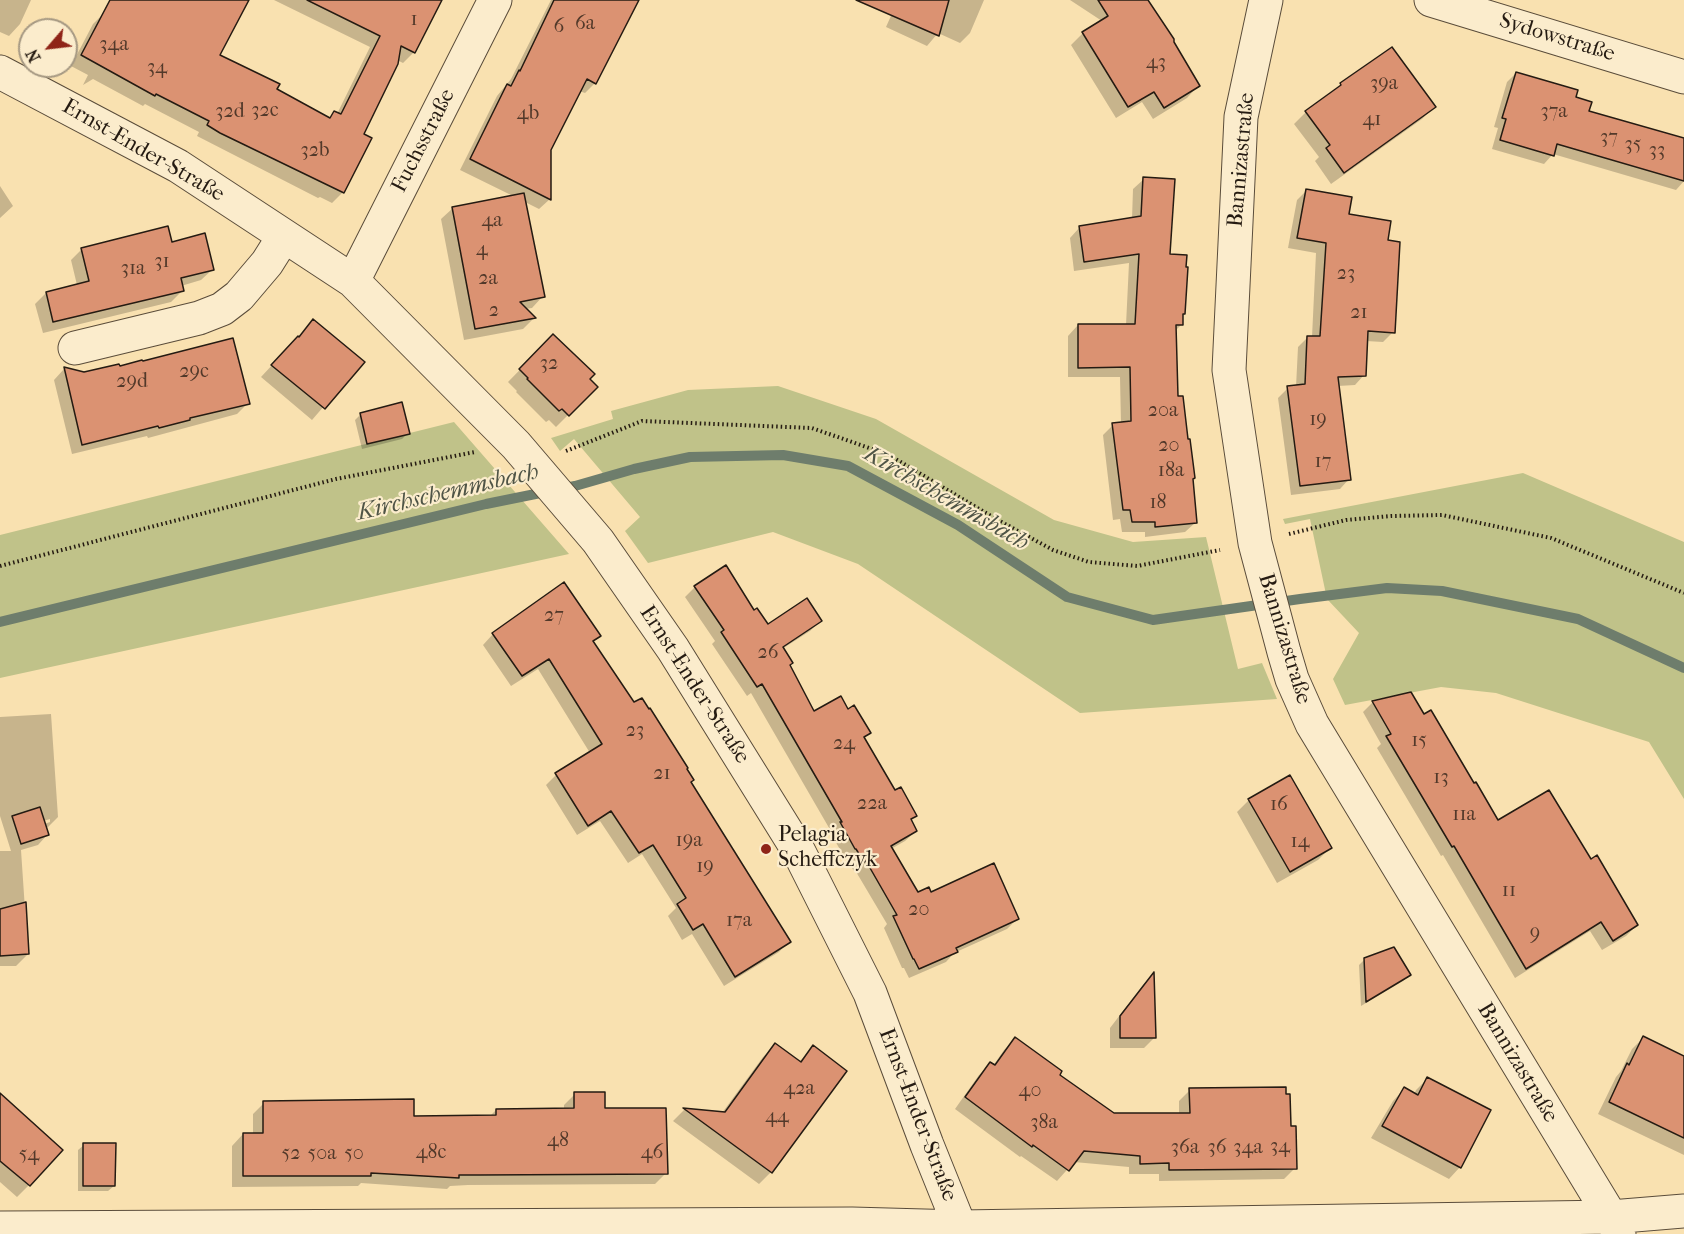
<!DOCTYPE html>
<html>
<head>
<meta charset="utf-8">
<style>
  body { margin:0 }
  #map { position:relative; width:1684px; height:1234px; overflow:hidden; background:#f9e1b0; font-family:"IM FELL French Canon",serif }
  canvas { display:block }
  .north { position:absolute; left:18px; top:18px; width:60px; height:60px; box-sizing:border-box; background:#fbeccc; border:2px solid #a59882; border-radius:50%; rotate:242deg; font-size:16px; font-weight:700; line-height:24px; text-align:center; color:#251b12 }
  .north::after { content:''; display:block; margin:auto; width:21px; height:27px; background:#8f2418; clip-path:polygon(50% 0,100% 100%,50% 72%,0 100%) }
</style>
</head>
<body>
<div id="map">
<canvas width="1684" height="1234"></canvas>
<div class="north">N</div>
</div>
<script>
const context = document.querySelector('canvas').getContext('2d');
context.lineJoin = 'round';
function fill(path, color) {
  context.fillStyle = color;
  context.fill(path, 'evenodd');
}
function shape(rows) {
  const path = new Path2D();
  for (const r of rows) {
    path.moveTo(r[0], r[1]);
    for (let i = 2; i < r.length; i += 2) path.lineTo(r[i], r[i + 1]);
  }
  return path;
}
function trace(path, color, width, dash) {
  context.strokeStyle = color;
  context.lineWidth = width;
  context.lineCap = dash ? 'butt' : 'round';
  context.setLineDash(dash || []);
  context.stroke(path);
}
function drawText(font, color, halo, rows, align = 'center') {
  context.font = font + ' "IM FELL French Canon",serif';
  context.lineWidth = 4.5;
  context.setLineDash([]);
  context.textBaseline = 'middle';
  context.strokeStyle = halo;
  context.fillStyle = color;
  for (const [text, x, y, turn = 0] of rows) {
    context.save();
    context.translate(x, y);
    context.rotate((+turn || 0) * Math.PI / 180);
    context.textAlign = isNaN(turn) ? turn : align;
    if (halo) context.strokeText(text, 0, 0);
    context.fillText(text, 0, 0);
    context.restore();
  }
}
const green = shape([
  [778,386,876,419,1054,520,1133,542,1206,537,1238,669,1262,663,1277,699,1080,713,858,564,773,532,648,563,625,531,640,517,574,439,560,451,551,438,613,419,611,411,688,390],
  [454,422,569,554,0,678,0,535],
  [1523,473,1684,542,1684,799,1649,742,1496,693,1441,687,1345,705,1333,679,1359,633,1327,599,1310,519,1285,524,1283,519]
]);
const shadow = shape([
  [0,0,31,0,20,24,9,36,0,32],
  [127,0,199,0,218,55,275,90,329,118,334,113,337,114,370,47,274,0,440,0,414,52,403,63,397,60,362,135,343,192,332,203,320,197,318,198,197,136,199,132,145,104,143,106,93,79,83,85,88,75,71,66,93,24,104,13],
  [551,0,637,0,595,83,585,93,579,91,550,150,550,199,539,209,525,202,543,296,532,308,525,309,534,318,523,329,464,340,441,219,453,208,513,196,460,170,497,96,511,79],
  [898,0,984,0,970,33,960,43,938,33,927,46,886,27],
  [1070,0,1147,0,1198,86,1187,98,1153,119,1142,102,1116,118,1071,45,1083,33,1102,21],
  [1392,49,1434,107,1422,119,1331,184,1315,161,1319,157,1294,124,1306,112,1330,95,1341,85],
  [1516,73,1574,97,1588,112,1684,139,1684,181,1676,190,1553,154,1544,164,1492,149,1498,128,1494,127,1507,82],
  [1144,179,1168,256,1184,313,1182,315,1181,325,1175,331,1177,398,1191,480,1196,522,1185,532,1145,537,1145,532,1122,532,1120,519,1113,520,1103,435,1113,425,1121,424,1120,377,1068,377,1068,336,1078,325,1126,325,1129,263,1074,271,1070,238,1080,227,1132,219,1133,189],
  [0,186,13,206,0,218],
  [1307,190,1387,241,1393,332,1383,342,1366,341,1364,375,1355,385,1338,386,1349,479,1340,489,1291,495,1278,398,1288,388,1296,387,1298,347,1308,337,1312,337,1316,253,1288,248,1297,200],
  [171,243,213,269,201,280,181,286,182,291,171,302,43,333,35,304,46,293,77,285,71,260,82,249],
  [313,321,362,362,312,420,261,377],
  [553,336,596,387,556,427,549,420,546,422,516,392,517,391,508,382],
  [64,369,84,374,248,403,237,414,148,438,147,436,72,454,54,380],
  [361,414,408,433,402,439,362,449,355,420],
  [695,587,754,612,767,626,820,621,810,631,782,649,788,666,813,713,847,711,869,733,863,739,894,792,915,815,910,821,916,831,905,841,891,849,917,894,930,894,1017,919,1007,929,954,953,946,962,909,978,904,968,902,968,884,928,887,924,855,870,854,871,845,858,831,834,832,833,751,693,747,696,712,644,715,641,685,597],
  [493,634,599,636,592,643,690,783,789,941,779,952,724,986,692,934,682,940,668,916,676,908,642,854,628,863,600,821,577,835,546,785,556,775,590,753,538,669,511,686,483,645],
  [1373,702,1424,716,1498,822,1590,861,1637,925,1626,936,1602,950,1590,931,1515,978,1443,855,1441,856,1377,748,1381,744,1363,712],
  [51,714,58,817,48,827,45,828,47,835,38,845,21,850,28,954,16,966,0,966,0,851,11,851,0,816,0,717],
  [50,819,50,822,38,826,37,823],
  [1249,800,1330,848,1318,860,1277,883,1237,812],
  [1365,959,1409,975,1403,981,1361,1006,1359,965],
  [1152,976,1154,1038,1144,1048,1110,1048,1110,1028,1143,985],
  [1643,1038,1684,1057,1684,1155,1598,1114,1616,1077,1621,1071,1632,1049],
  [1015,1039,1058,1075,1113,1115,1179,1114,1179,1101,1190,1090,1295,1168,1284,1179,1159,1181,1159,1174,1129,1174,1129,1167,1074,1162,1057,1181,1021,1156,1020,1157,955,1109,979,1075,991,1064,993,1066,1004,1050],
  [775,1045,799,1062,813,1047,845,1071,771,1172,759,1184,673,1121,684,1110,722,1113,763,1057],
  [1427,1079,1460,1167,1449,1179,1371,1138,1393,1101,1404,1089,1414,1095,1416,1090],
  [575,1094,666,1173,655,1184,468,1185,450,1186,447,1189,361,1183,358,1186,232,1187,232,1146,243,1134,253,1134,253,1114,264,1103,413,1118,490,1116,496,1110,564,1109,564,1105],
  [0,1095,29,1185,17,1197,0,1182],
  [84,1145,114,1186,108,1191,78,1191,78,1150]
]);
const stream = shape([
  [0,622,486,504,575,486,634,469,690,457,783,455,848,466,958,525,1067,597,1153,620,1300,599,1387,588,1442,591,1578,619,1684,668]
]);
const building = shape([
  [110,0,249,0,220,55,280,84,277,89,330,118,334,111,341,114,380,36,307,0,442,0,415,53,401,46,398,64,364,134,372,138,344,193,220,133,207,125,209,121,156,94,155,96,81,55,110,0],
  [554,0,639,0,596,84,587,79,551,150,551,200,470,159,507,84,511,86,519,70,520,71,554,0],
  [856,0,949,0,939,36,856,0],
  [1098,0,1148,0,1174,39,1174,42,1200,86,1164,108,1154,92,1128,107,1082,32,1108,16,1098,0],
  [1392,47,1436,107,1344,173,1326,148,1330,145,1305,111,1341,85,1340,83,1392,47],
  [1516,72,1578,90,1576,97,1592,102,1589,111,1684,138,1684,181,1557,144,1554,156,1500,140,1506,119,1502,118,1516,72],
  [1143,177,1175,179,1170,254,1187,255,1186,267,1188,267,1185,314,1183,314,1183,325,1176,325,1178,396,1183,396,1188,439,1190,439,1195,478,1193,479,1197,523,1155,527,1155,522,1132,522,1130,510,1123,510,1112,423,1131,421,1130,367,1078,368,1078,324,1135,324,1139,254,1084,262,1079,226,1141,216,1143,177],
  [1306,189,1352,197,1349,214,1391,221,1388,240,1400,242,1395,333,1368,331,1366,376,1338,377,1351,480,1300,486,1287,386,1305,384,1307,336,1320,336,1326,243,1297,238,1306,189],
  [524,193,545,297,520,302,536,318,475,329,452,207,524,193],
  [168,226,172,242,205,233,214,270,181,278,184,291,53,322,46,292,89,281,81,248,168,226],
  [313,319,365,362,325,409,271,365,298,336,299,337,313,319],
  [553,334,595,374,590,379,598,387,569,416,562,409,559,411,527,379,528,378,519,369,553,334],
  [233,338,250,404,190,418,190,420,159,428,158,426,82,445,64,367,84,372,119,364,120,366,142,360,143,361,233,338],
  [402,402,410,434,367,444,360,413,402,402],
  [726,565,754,610,757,608,768,624,807,598,822,621,783,647,793,663,790,665,814,711,841,696,848,709,854,705,871,733,864,737,895,790,901,787,917,816,911,819,917,831,891,846,918,892,929,887,931,892,994,863,1019,919,956,948,958,952,919,969,914,959,913,959,893,916,897,915,866,861,864,862,856,849,855,849,840,822,842,822,762,684,757,687,721,632,724,630,694,586,726,565],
  [564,582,601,636,593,641,634,702,642,698,649,709,650,708,688,768,687,769,694,780,691,782,791,942,735,977,703,924,693,930,677,904,686,898,653,845,639,853,611,811,588,826,555,773,602,744,549,659,522,676,492,633,564,582],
  [1411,692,1424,714,1431,710,1474,783,1476,782,1498,820,1549,790,1591,859,1597,855,1638,925,1613,941,1601,922,1526,969,1454,846,1452,847,1386,736,1391,734,1372,701,1411,692],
  [1290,775,1332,848,1290,872,1248,799,1290,775],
  [40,807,49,835,21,844,12,816,40,807],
  [26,902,29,954,0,956,0,909,26,902],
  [1394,947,1411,975,1366,1002,1364,958,1394,947],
  [1154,972,1156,1038,1120,1038,1120,1016,1154,972],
  [1643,1036,1684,1056,1684,1138,1609,1102,1627,1063,1629,1065,1643,1036],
  [1015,1037,1062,1071,1060,1075,1114,1113,1190,1113,1189,1088,1286,1087,1286,1094,1290,1094,1291,1126,1296,1126,1297,1169,1169,1170,1169,1163,1140,1164,1140,1156,1084,1151,1069,1171,1033,1145,1032,1147,965,1097,990,1062,995,1065,1015,1037],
  [775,1043,801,1062,813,1045,847,1071,772,1173,683,1108,725,1112,775,1043],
  [1427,1077,1491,1110,1461,1168,1382,1126,1404,1087,1418,1095,1427,1077],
  [574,1092,605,1092,605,1108,666,1108,668,1174,480,1175,459,1175,459,1178,371,1173,371,1176,243,1176,243,1133,263,1133,263,1101,414,1099,414,1116,496,1115,496,1109,574,1108,574,1092],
  [0,1093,63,1150,30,1186,0,1161,0,1093],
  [83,1143,116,1143,115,1186,83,1186,83,1143]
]);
const path = shape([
  [566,451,642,421,812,428,889,455,996,519,1053,550,1089,562,1137,566,1220,550],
  [1289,534,1346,520,1391,516,1442,515,1551,538,1684,593],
  [0,566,336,479,475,452]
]);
const minor = shape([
  [1266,0,1241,117,1229,370,1255,543,1284,652,1292,679,1312,724,1611,1217,1619,1234],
  [1431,0,1684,77],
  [0,72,178,166,353,281,516,445,598,541,673,649,798,850,870,993,927,1145,960,1227,961,1234],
  [353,281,495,0],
  [75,348,199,318,222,309,239,296,267,263,284,236],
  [0,1228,852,1224,960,1227,1611,1217,1684,1211]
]);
const markers = [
  [766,849,6,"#8f2418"]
];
const numberNames = [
  ["1",414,20],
  ["6a",585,24],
  ["6",559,27],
  ["34a",114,45],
  ["43",1156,63],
  ["34",157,68],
  ["39a",1384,84],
  ["32c",265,111],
  ["32d",230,112],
  ["37a",1554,112],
  ["4b",528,114],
  ["41",1372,120],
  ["37",1609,138],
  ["35",1633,145],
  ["32b",315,151],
  ["33",1657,151],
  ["4a",492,221],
  ["4",482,250],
  ["31",162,262],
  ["31a",133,269],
  ["23",1346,274],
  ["2a",488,279],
  ["2",494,311],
  ["21",1359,313],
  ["32",549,364],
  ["29c",194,372],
  ["29d",132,382],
  ["20a",1163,411],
  ["19",1318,420],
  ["20",1169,446],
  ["17",1323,462],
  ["18a",1171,471],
  ["18",1158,503],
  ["27",554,616],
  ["26",768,653],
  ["23",635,731],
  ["15",1419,741],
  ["24",844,744],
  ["21",662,774],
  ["13",1441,778],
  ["22a",872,804],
  ["16",1279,805],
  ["11a",1464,815],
  ["19a",689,841],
  ["14",1300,842],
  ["19",705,867],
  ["11",1509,891],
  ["20",919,910],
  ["17a",739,921],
  ["9",1535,934],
  ["42a",799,1089],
  ["40",1030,1091],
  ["44",777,1117],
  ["38a",1044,1123],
  ["48",558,1141],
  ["34",1280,1147],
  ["36a",1185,1148],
  ["36",1217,1148],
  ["34a",1248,1148],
  ["48c",431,1153],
  ["46",652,1153],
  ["52",291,1154],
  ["50a",322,1154],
  ["50",354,1154],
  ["54",29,1155]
];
const streetNames = [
  ["Sydowstraße",1557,38,17],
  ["Fuchsstraße",424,141,-63],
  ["Ernst-Ender-Straße",143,151,30],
  ["Bannizastraße",1242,160,-85],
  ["Bannizastraße",1284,639,73],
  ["Ernst-Ender-Straße",694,685,57],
  ["Bannizastraße",1517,1063,59],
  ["Ernst-Ender-Straße",917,1115,69]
];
const poiNames = [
  ["Pelagia",778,836],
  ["Scheffczyk",778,861]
];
const waterNames = [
  ["Kirchschemmsbach",448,493,-13],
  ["Kirchschemmsbach",946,499,30]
];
fill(green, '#c0c289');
fill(shadow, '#0003');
trace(stream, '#6e7d6c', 10);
fill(building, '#db9272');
trace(building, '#251b12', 1.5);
trace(minor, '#5a4c3a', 35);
trace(path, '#251b12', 4, [1.5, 3]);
trace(minor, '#fbeccc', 33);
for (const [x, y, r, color] of markers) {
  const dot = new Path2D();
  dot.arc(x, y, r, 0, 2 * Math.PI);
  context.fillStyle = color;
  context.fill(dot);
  trace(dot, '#fbeccc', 2);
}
drawText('20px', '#52392a', null, numberNames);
drawText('22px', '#251b12', '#fbeccc', streetNames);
drawText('22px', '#251b12', '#fbeccc', poiNames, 'left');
drawText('italic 24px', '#4f5446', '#fbeccc', waterNames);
</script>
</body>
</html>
